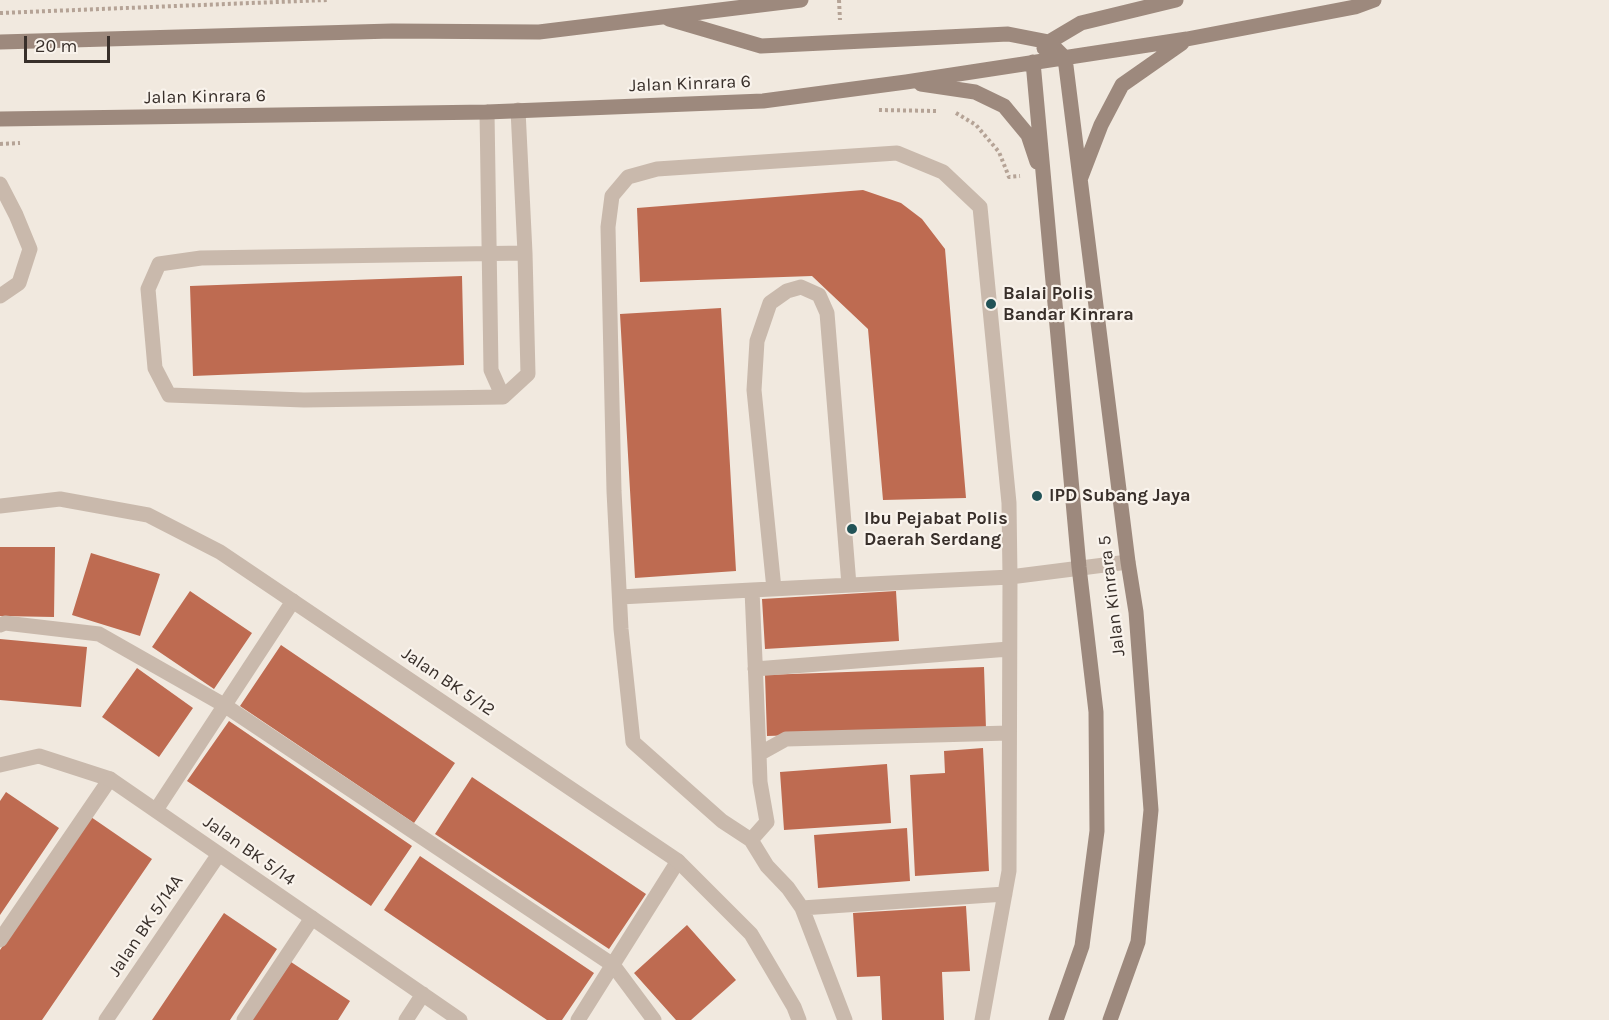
<!DOCTYPE html>
<html>
<head>
<meta charset="utf-8">
<style>
  body { margin:0 }
  #map { position:relative; width:1609px; height:1020px; overflow:hidden; background:#f1e9df; font-family:Karla,sans-serif }
  canvas { display:block }
  .scale { position:absolute; left:24px; top:36px; width:86px; height:27px; box-sizing:border-box; border:3px solid #382f2a; border-top:0; padding-left:8px; font-size:18px; line-height:21px; white-space:nowrap; color:#382f2a; -webkit-text-stroke:4px #f9f3ec; paint-order:stroke }
</style>
</head>
<body>
<div id="map">
<canvas width="1609" height="1020"></canvas>
<div class="scale">20 m</div>
</div>
<script>
const context = document.querySelector('canvas').getContext('2d');
context.lineJoin = 'round';
function fill(path, color) {
  context.fillStyle = color;
  context.fill(path, 'evenodd');
}
function shape(rows) {
  const path = new Path2D();
  for (const r of rows) {
    path.moveTo(r[0], r[1]);
    for (let i = 2; i < r.length; i += 2) path.lineTo(r[i], r[i + 1]);
  }
  return path;
}
function trace(path, color, width, dash) {
  context.strokeStyle = color;
  context.lineWidth = width;
  context.lineCap = dash ? 'butt' : 'round';
  context.setLineDash(dash || []);
  context.stroke(path);
}
function drawText(font, color, halo, rows, align = 'center') {
  context.font = font + ' Karla,sans-serif';
  context.lineWidth = 4.5;
  context.setLineDash([]);
  context.textBaseline = 'middle';
  context.strokeStyle = halo;
  context.fillStyle = color;
  for (const [text, x, y, turn = 0] of rows) {
    context.save();
    context.translate(x, y);
    context.rotate((+turn || 0) * Math.PI / 180);
    context.textAlign = isNaN(turn) ? turn : align;
    if (halo) context.strokeText(text, 0, 0);
    context.fillText(text, 0, 0);
    context.restore();
  }
}
const building = shape([
  [863,190,901,203,922,219,945,249,966,498,883,500,868,329,812,276,640,282,637,208],
  [462,276,464,365,193,376,190,286],
  [721,308,736,571,635,578,620,314],
  [0,547,55,547,54,617,0,616],
  [91,553,160,574,140,636,72,615],
  [190,591,252,633,214,689,152,647],
  [896,591,899,641,765,649,762,599],
  [0,639,87,647,81,707,0,700],
  [281,645,455,763,414,823,240,706],
  [984,667,986,729,767,736,765,675],
  [137,668,193,708,159,757,102,717],
  [229,721,412,846,371,906,187,781],
  [983,748,989,871,915,876,910,775,945,773,944,751],
  [887,764,891,823,784,830,780,772],
  [472,777,646,894,609,949,435,834],
  [6,792,59,828,0,915,0,801],
  [91,817,152,859,42,1020,0,1020,0,950],
  [907,828,910,881,818,888,814,835],
  [420,856,594,973,562,1020,547,1020,384,910],
  [966,906,970,971,942,972,944,1020,882,1020,880,976,857,977,853,913],
  [224,913,277,949,230,1020,152,1020],
  [687,925,736,980,691,1020,676,1020,634,973],
  [291,962,350,1001,338,1020,252,1020]
]);
const path = shape([
  [839,0,840,20],
  [0,13,327,0],
  [879,110,937,111],
  [956,113,976,125,999,152,1009,177,1020,176],
  [0,144,20,143]
]);
const lane = shape([
  [518,110,525,253,528,374,503,397,304,400,169,395,155,368,148,289,159,264,201,258,525,253],
  [487,112,491,370,503,397],
  [0,184,16,215,30,249,19,283,0,296],
  [774,589,754,390,757,341,770,303,787,291,801,287,819,295,827,313,849,585],
  [752,590,1010,577,1128,562],
  [620,597,752,590,759,754],
  [0,625,5,623,99,634,224,705,613,965,654,1020],
  [755,669,1009,649],
  [156,810,293,601],
  [751,840,767,866,788,888,802,908,845,1020],
  [802,908,1005,894],
  [0,940,110,779],
  [244,1020,312,918],
  [578,1020,678,861],
  [982,1020,1009,871,1010,577,1009,503,980,207,943,172,897,153,657,169,628,177,612,196,608,227,614,491,621,629,633,742,722,821,751,840,767,822,760,782,759,754,786,739,1009,733]
]);
const street = shape([
  [0,506,60,499,148,515,220,552,678,861,751,934,794,1007,799,1020],
  [0,765,39,756,110,779,460,1020],
  [106,1020,219,854],
  [406,1020,423,994]
]);
const secondary = shape([
  [669,19,761,46,1008,34,1049,42,1065,58],
  [0,42,392,31,539,32,801,0],
  [1044,48,1049,42,1081,23,1176,0],
  [1065,58,1128,562,1136,612,1151,810,1138,942,1110,1020],
  [1033,62,1079,567,1096,712,1097,831,1082,946,1056,1020],
  [921,84,975,92,1004,106,1028,135,1037,162],
  [0,119,487,112,763,101,906,82,1187,39,1355,7,1374,0],
  [1081,177,1101,125,1122,85,1182,43]
]);
const markers = [
  [991,304,6,"#225357"],
  [1037,496,6,"#225357"],
  [852,529,6,"#225357"]
];
const streetNames = [
  ["Jalan Kinrara 6",690,84,-2],
  ["Jalan Kinrara 6",205,97,-1],
  ["Jalan Kinrara 5",1112,596,-97],
  ["Jalan BK 5/12",448,682,34],
  ["Jalan BK 5/14",249,851,35],
  ["Jalan BK 5/14A",146,926,-56]
];
const poiNames = [
  ["Balai Polis",1003,294],
  ["Bandar Kinrara",1003,315],
  ["IPD Subang Jaya",1049,496],
  ["Ibu Pejabat Polis",864,519],
  ["Daerah Serdang",864,540]
];
fill(building, '#be6b51');
trace(path, '#b5a396', 4, [3, 3]);
trace(lane, '#c9b9ac', 15);
trace(street, '#c9b9ac', 15);
trace(secondary, '#9d897d', 15);
for (const [x, y, r, color] of markers) {
  const dot = new Path2D();
  dot.arc(x, y, r, 0, 2 * Math.PI);
  context.fillStyle = color;
  context.fill(dot);
  trace(dot, '#f9f3ec', 2);
}
drawText('18px', '#382f2a', '#f9f3ec', streetNames);
drawText('bold 18px', '#382f2a', '#f9f3ec', poiNames, 'left');
</script>
</body>
</html>
